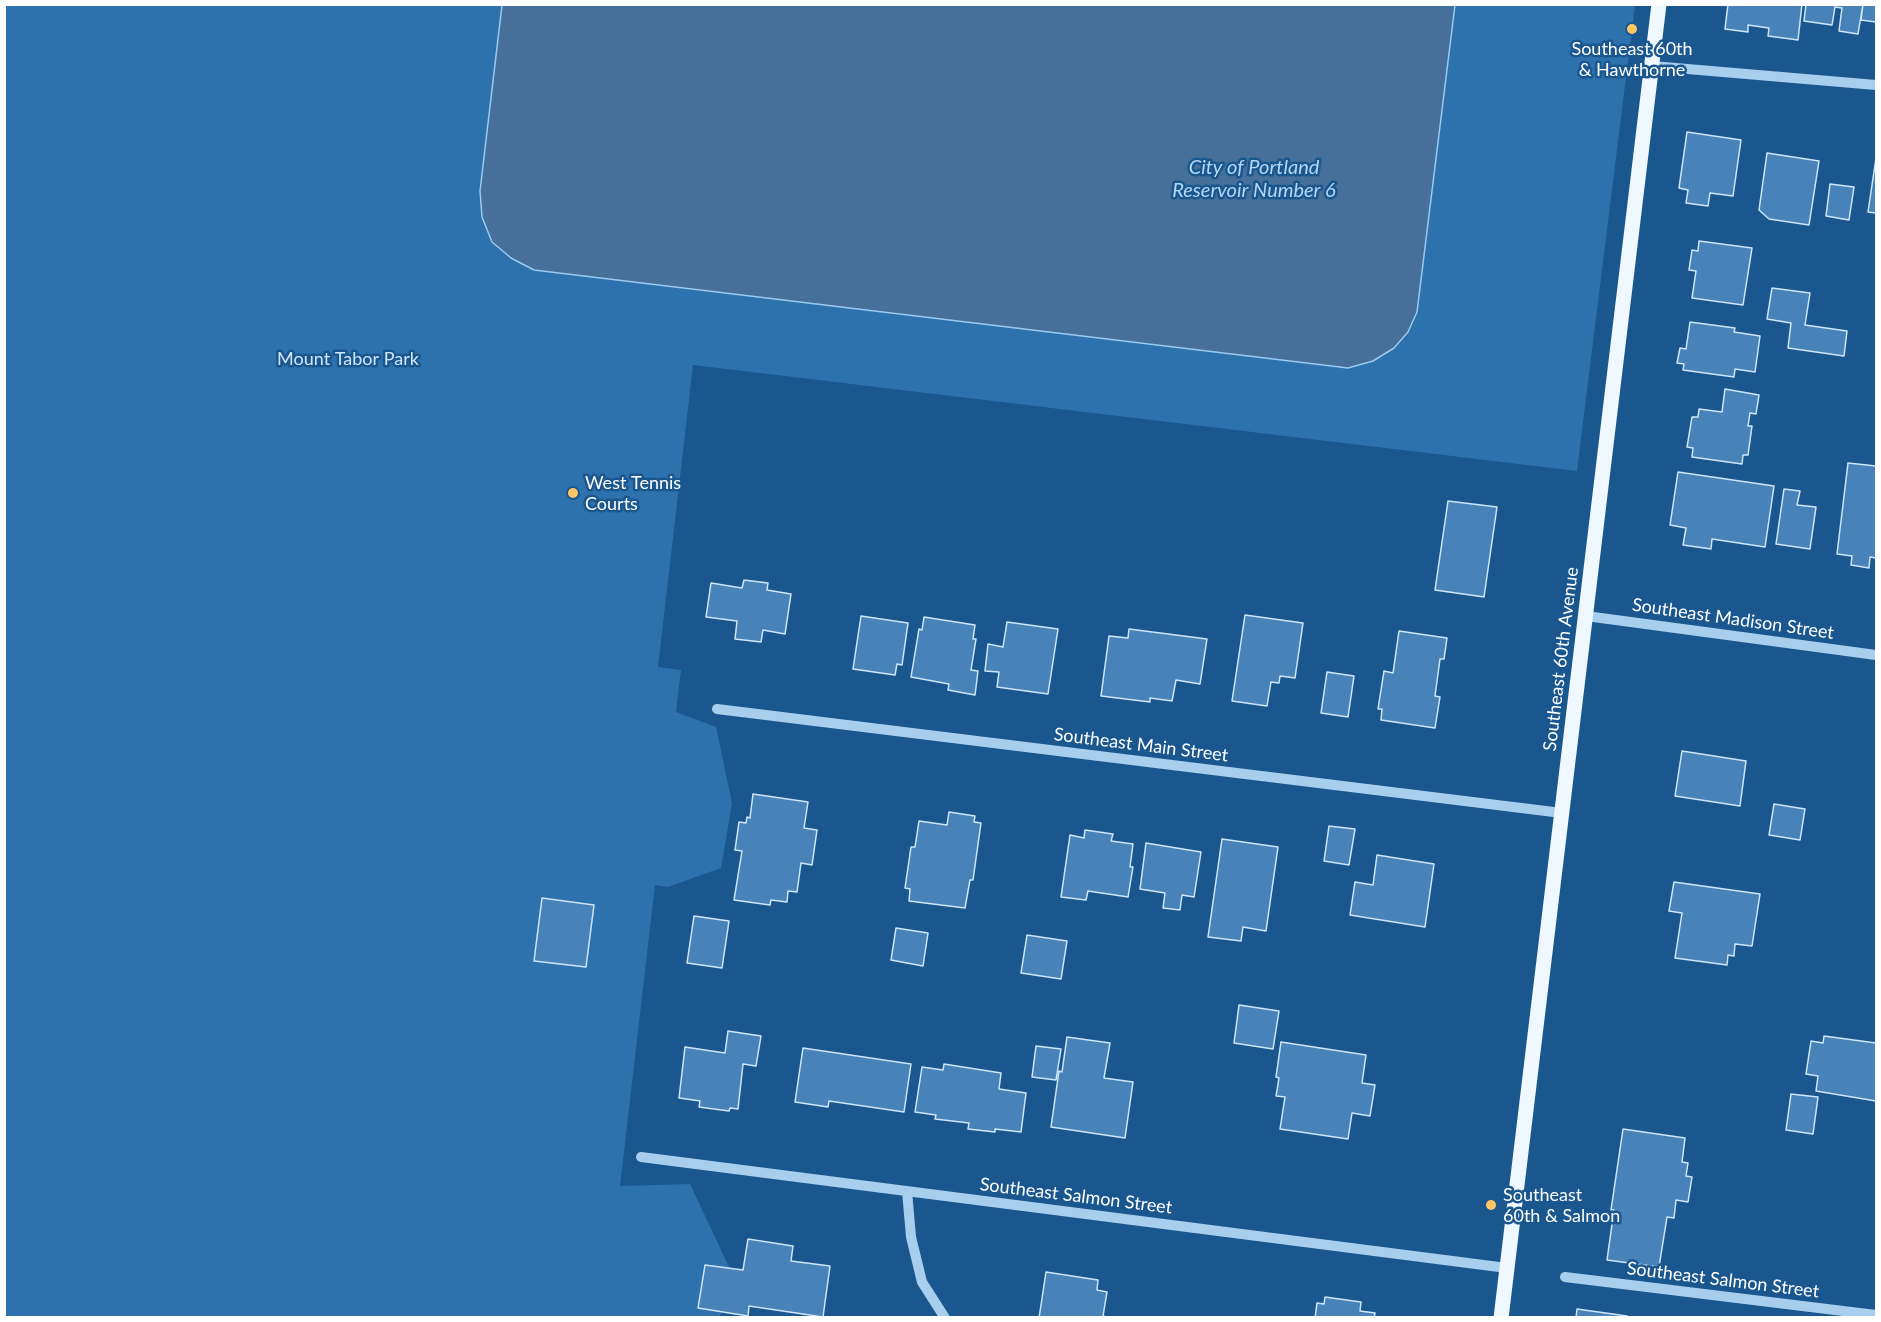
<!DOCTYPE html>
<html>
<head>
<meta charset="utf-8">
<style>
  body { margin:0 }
  #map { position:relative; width:1881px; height:1322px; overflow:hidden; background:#1a578f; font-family:Lato,sans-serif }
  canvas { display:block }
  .frame { position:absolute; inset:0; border:6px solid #fff; pointer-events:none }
</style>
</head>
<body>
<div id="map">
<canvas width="1881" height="1322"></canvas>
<div class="frame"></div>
</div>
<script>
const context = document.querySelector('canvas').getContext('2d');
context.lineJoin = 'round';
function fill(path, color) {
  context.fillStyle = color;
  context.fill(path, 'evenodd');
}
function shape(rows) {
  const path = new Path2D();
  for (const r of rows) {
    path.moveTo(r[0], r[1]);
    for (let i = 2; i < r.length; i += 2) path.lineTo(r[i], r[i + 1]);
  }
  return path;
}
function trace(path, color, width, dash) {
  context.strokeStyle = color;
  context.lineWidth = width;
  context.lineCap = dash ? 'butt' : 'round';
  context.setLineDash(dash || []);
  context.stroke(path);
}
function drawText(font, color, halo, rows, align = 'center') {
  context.font = font + ' Lato,sans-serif';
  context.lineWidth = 5;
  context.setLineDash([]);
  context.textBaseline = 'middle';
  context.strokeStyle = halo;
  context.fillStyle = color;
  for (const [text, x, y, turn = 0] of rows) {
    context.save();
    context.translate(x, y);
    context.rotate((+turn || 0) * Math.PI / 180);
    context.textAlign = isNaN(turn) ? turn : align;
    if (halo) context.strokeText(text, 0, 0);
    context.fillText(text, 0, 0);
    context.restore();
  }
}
const green = shape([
  [5,5,1635,5,1577,471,693,365,658,667,681,670,676,712,716,727,732,803,721,868,668,887,655,885,620,1186,690,1184,731,1271,720,1317,5,1317]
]);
const water = shape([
  [502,5,1455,5,1417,312,1408,332,1394,348,1373,361,1348,368,534,270,511,258,492,242,482,217,480,191,502,5]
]);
const building = shape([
  [1728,4,1802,4,1798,40,1768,36,1769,28,1748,25,1748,32,1725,29,1728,4],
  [1806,4,1863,4,1858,34,1839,31,1842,8,1835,7,1832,25,1804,21,1806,4],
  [1863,4,1876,4,1876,22,1861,20,1863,4],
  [1687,132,1741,140,1733,196,1710,193,1708,206,1686,203,1688,190,1679,188,1687,132],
  [1767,153,1819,161,1809,225,1769,219,1759,210,1767,153],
  [1876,158,1876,213,1868,212,1876,158],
  [1830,184,1854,187,1849,220,1826,216,1830,184],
  [1699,241,1752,248,1743,305,1692,298,1696,271,1689,270,1692,250,1698,251,1699,241],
  [1772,288,1810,293,1805,325,1847,331,1844,356,1788,348,1791,323,1767,319,1772,288],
  [1690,322,1735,328,1734,332,1760,336,1755,372,1735,369,1734,377,1683,370,1684,364,1677,363,1680,348,1686,349,1690,322],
  [1725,389,1759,395,1756,414,1750,413,1748,426,1752,426,1748,455,1743,455,1742,464,1692,457,1693,448,1687,447,1692,417,1698,417,1699,409,1722,412,1725,389],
  [1848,463,1876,466,1876,558,1870,557,1869,568,1851,565,1852,556,1837,554,1848,463],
  [1678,472,1774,486,1765,547,1712,539,1711,549,1683,545,1686,528,1670,525,1678,472],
  [1784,489,1800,491,1797,505,1816,507,1810,549,1776,544,1784,489],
  [1448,501,1497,507,1484,597,1435,590,1448,501],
  [744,580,768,583,767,590,791,594,785,634,763,630,761,642,735,639,737,621,706,617,711,583,742,588,744,580],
  [1245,615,1303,623,1295,678,1280,676,1279,683,1271,682,1267,706,1232,701,1245,615],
  [861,616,908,623,902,665,897,664,895,675,853,669,861,616],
  [924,617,975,625,973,639,976,639,971,670,978,671,975,695,948,690,949,684,911,677,919,629,922,630,924,617],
  [1007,622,1058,629,1048,694,997,687,999,672,985,671,988,644,1003,647,1007,622],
  [1129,629,1207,639,1200,684,1176,680,1172,701,1150,698,1150,702,1101,696,1109,636,1128,638,1129,629],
  [1399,631,1447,638,1444,659,1440,659,1435,696,1440,697,1435,728,1381,720,1382,709,1378,709,1384,671,1393,673,1399,631],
  [1327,672,1354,676,1348,717,1321,713,1327,672],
  [1682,751,1746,761,1740,806,1675,796,1682,751],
  [753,794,808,802,804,828,817,830,812,865,801,863,797,892,788,891,787,902,771,900,770,905,734,900,742,851,735,850,739,822,746,823,747,817,750,818,753,794],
  [1774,804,1805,809,1800,840,1769,835,1774,804],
  [949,812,975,816,974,822,981,823,973,880,970,880,965,908,909,901,910,889,905,888,911,847,915,847,919,821,947,825,949,812],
  [1329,826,1355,829,1349,865,1324,861,1329,826],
  [1085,830,1113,834,1111,841,1133,844,1130,867,1133,867,1128,897,1088,891,1086,900,1061,897,1070,835,1084,838,1085,830],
  [1222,839,1278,847,1266,931,1243,927,1241,941,1208,937,1222,839],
  [1146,843,1201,852,1194,897,1182,895,1180,910,1163,908,1165,893,1140,889,1146,843],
  [1377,855,1434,864,1425,927,1350,915,1355,882,1373,885,1377,855],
  [1674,882,1760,894,1752,946,1735,944,1734,956,1728,955,1727,965,1675,958,1682,913,1669,911,1674,882],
  [542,898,594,905,586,967,534,961,542,898],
  [694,916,729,921,722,968,687,963,694,916],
  [896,928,928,933,923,966,891,960,896,928],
  [1027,935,1067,941,1061,979,1021,973,1027,935],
  [1239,1005,1279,1011,1273,1049,1234,1043,1239,1005],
  [728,1031,761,1036,756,1066,743,1064,738,1109,730,1108,729,1111,699,1107,700,1101,679,1098,685,1047,725,1053,728,1031],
  [1824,1036,1876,1043,1876,1101,1816,1091,1818,1076,1806,1074,1811,1041,1823,1043,1824,1036],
  [1067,1037,1110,1043,1104,1078,1133,1082,1125,1138,1051,1127,1059,1071,1062,1072,1067,1037],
  [1281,1042,1366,1055,1362,1083,1375,1085,1370,1116,1352,1113,1348,1139,1280,1129,1285,1097,1276,1096,1279,1078,1276,1077,1281,1042],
  [1036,1046,1061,1049,1056,1080,1032,1077,1036,1046],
  [803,1048,911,1064,904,1112,829,1101,828,1107,795,1102,803,1048],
  [944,1064,1001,1073,999,1089,1026,1093,1021,1132,995,1129,995,1132,968,1129,969,1123,935,1119,936,1115,915,1112,922,1067,943,1070,944,1064],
  [1791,1094,1818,1097,1813,1134,1786,1130,1791,1094],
  [1623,1129,1685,1138,1682,1162,1688,1163,1686,1176,1692,1177,1688,1202,1676,1200,1674,1218,1667,1217,1659,1267,1607,1260,1614,1210,1611,1210,1623,1129],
  [748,1239,793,1246,791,1261,830,1266,823,1317,749,1306,748,1316,698,1308,705,1265,743,1270,748,1239],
  [1046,1272,1098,1280,1097,1290,1107,1292,1103,1316,1110,1318,1039,1318,1046,1272],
  [1325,1297,1361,1302,1360,1311,1375,1313,1374,1318,1315,1318,1317,1303,1324,1304,1325,1297],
  [1577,1309,1627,1316,1627,1318,1576,1318,1577,1309]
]);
const minor = shape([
  [1652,66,1876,85],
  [1586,616,1876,655],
  [717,709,1562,813],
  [641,1157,1507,1268],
  [907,1191,911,1237,922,1282,945,1318],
  [1565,1277,1876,1315]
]);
const major = shape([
  [1501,1318,1659,4]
]);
const markers = [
  [1632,29,6,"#ffc665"],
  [573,493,6,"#ffc665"],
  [1491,1205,6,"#ffc665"]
];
const poiNames = [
  ["Southeast 60th",1632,49,"center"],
  ["& Hawthorne",1632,70,"center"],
  ["West Tennis",585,483],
  ["Courts",585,504],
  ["Southeast",1503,1195],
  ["60th & Salmon",1503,1216]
];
const parkNames = [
  ["Mount Tabor Park",348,359]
];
const streetNames = [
  ["Southeast Madison Street",1733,619,8],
  ["Southeast 60th Avenue",1561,659,-83],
  ["Southeast Main Street",1141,745,7],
  ["Southeast Salmon Street",1076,1196,7],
  ["Southeast Salmon Street",1723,1280,7]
];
const waterNames = [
  ["City of Portland",1254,168],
  ["Reservoir Number 6",1254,191]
];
fill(green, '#2d71ad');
fill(water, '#467099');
trace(water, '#9bcaf0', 1.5);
fill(building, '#4783b8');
trace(building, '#cee6fa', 1.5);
trace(minor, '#a8ceee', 10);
trace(major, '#eff7ff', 15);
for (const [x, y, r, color] of markers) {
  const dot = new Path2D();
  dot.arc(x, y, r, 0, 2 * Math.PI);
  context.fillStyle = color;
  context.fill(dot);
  trace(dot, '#1a578f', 2);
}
drawText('18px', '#fff', '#1a578f', poiNames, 'left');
drawText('18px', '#cee6fa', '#1a578f', parkNames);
drawText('18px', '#fff', '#1a578f', streetNames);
drawText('italic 20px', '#b4d7f5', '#1a578f', waterNames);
</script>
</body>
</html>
